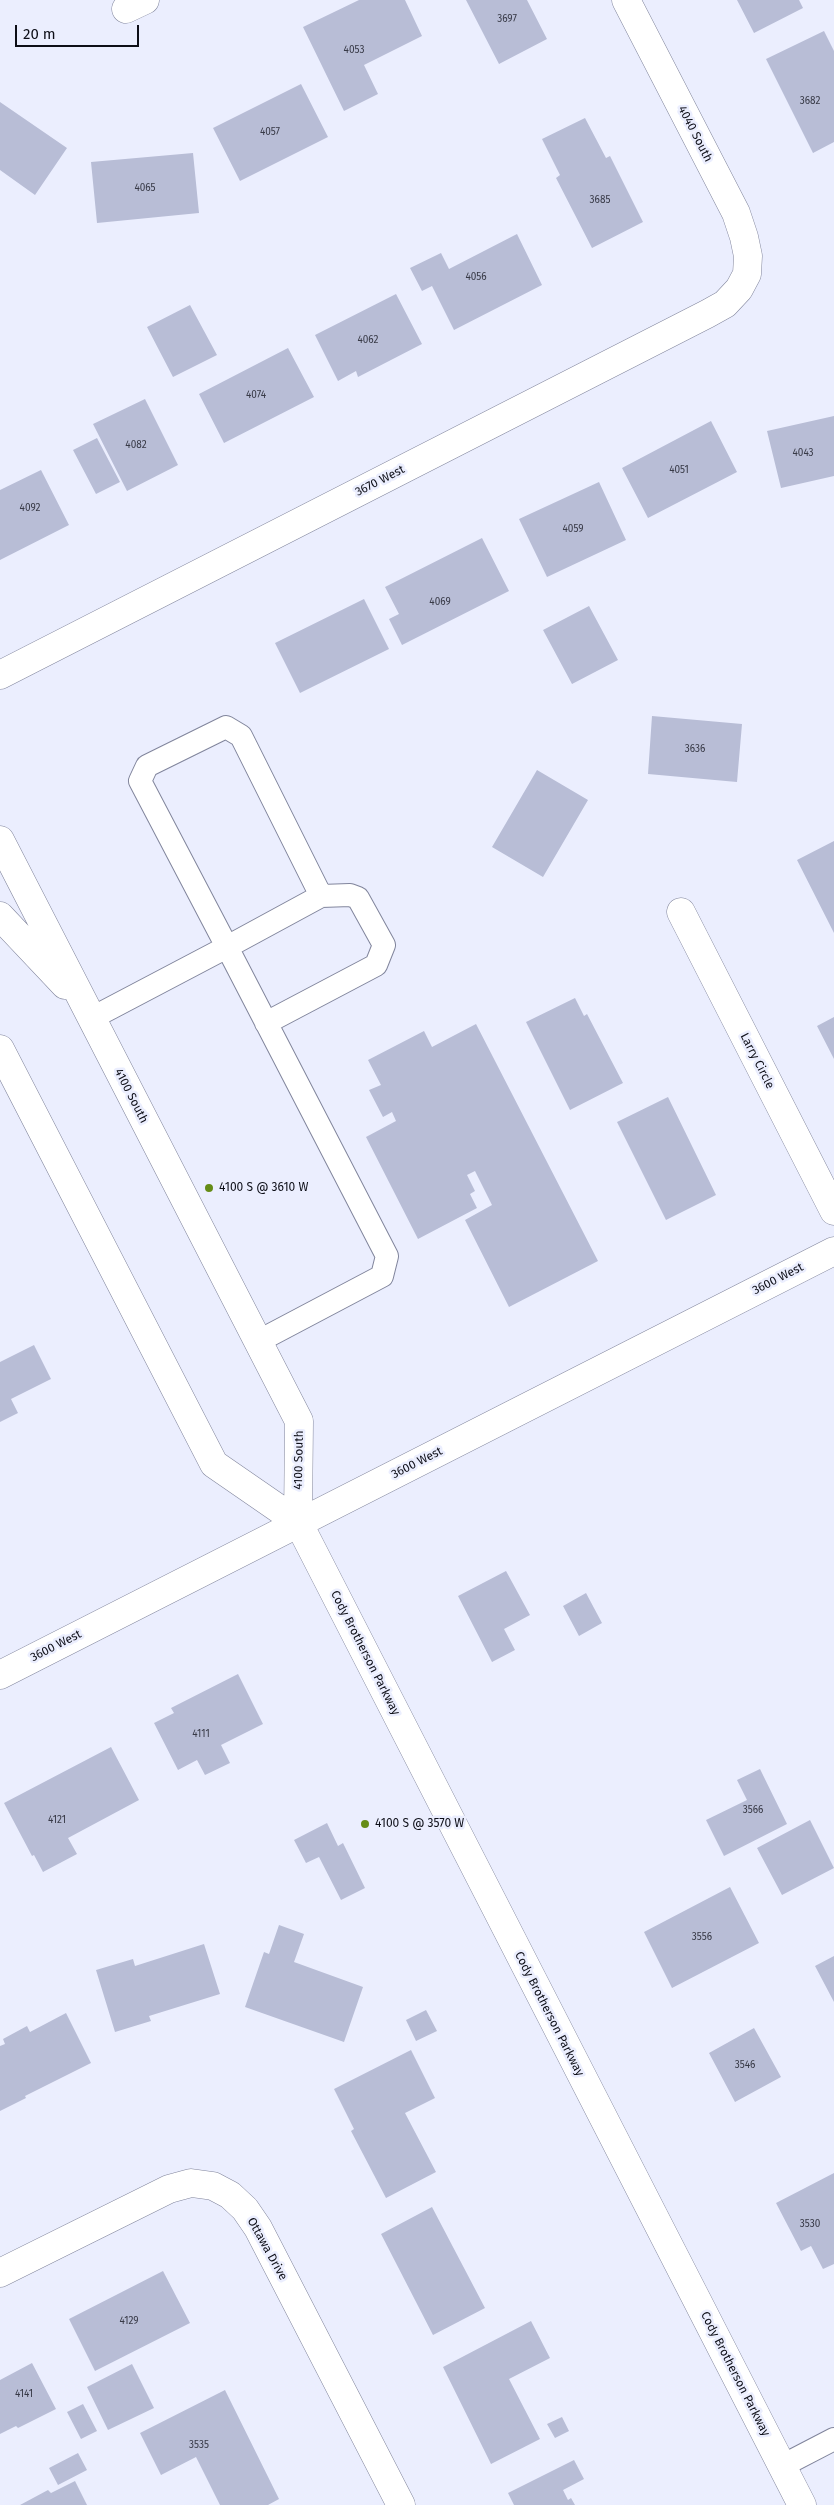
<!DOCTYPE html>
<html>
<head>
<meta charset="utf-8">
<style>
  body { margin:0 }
  #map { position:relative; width:834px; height:2505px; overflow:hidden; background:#ebeefe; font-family:"Fira Sans",sans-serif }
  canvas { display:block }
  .scale { position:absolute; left:15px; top:25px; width:124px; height:22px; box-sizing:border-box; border:2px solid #0d0e17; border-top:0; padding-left:6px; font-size:15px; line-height:18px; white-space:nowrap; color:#0d0e17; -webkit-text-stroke:4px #ebeefe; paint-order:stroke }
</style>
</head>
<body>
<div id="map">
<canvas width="834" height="2505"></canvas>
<div class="scale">20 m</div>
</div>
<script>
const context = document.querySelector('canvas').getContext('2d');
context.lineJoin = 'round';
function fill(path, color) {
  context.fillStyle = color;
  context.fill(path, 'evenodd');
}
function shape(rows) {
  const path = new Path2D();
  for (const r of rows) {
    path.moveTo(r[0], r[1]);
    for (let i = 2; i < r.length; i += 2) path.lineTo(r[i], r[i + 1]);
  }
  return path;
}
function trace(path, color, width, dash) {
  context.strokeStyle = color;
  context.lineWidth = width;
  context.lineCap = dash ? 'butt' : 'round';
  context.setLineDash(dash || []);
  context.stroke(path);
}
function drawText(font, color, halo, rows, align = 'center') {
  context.font = font + ' "Fira Sans",sans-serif';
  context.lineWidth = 5;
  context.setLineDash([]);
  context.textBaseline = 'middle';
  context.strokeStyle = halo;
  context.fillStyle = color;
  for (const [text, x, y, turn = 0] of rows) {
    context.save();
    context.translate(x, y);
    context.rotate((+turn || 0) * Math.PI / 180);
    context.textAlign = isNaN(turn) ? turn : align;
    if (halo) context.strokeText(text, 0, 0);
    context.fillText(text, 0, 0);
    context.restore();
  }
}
const building = shape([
  [359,0,405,0,422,36,364,65,378,94,344,111,303,27],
  [466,0,527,0,547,39,499,64],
  [737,0,799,0,803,8,754,33],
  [824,31,834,51,834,142,813,153,766,59],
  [301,84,328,137,240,181,213,128],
  [0,102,67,148,35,195,0,170],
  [585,118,606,158,610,156,643,222,592,248,556,178,560,175,542,139],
  [193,153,199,213,97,223,91,162],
  [517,234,542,285,454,330,432,286,422,291,410,268,441,253,449,269],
  [396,294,422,344,358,377,356,371,338,381,315,335],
  [190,305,217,355,173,377,147,327],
  [288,348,314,397,224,443,199,394],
  [145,399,178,465,127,491,93,424],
  [834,416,834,476,781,488,767,431],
  [711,421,737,472,648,518,622,468],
  [97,438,120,482,96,494,73,450],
  [41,470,69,525,0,560,0,490],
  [599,482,626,540,547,577,519,519],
  [482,538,509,591,402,645,389,619,399,614,385,587],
  [364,599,389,649,300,693,275,643],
  [589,606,618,660,572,684,543,630],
  [652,716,742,724,737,782,648,774],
  [537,770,588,800,543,877,492,847],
  [834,841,834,933,797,860],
  [575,998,584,1016,587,1014,623,1083,570,1110,526,1022],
  [834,1017,834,1059,817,1026],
  [476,1024,598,1261,509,1307,465,1220,492,1205,475,1171,467,1175,475,1191,470,1194,477,1208,418,1239,366,1137,396,1121,392,1112,383,1117,369,1090,381,1085,368,1060,424,1031,432,1047],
  [668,1097,716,1195,666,1220,617,1122],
  [34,1345,51,1379,11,1399,18,1413,0,1422,0,1362],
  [506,1571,530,1615,504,1629,515,1650,492,1662,458,1596],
  [586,1593,602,1623,579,1636,563,1606],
  [238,1674,263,1724,221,1745,230,1763,205,1775,197,1760,178,1770,154,1723,174,1713,171,1708],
  [111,1747,139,1800,68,1838,77,1854,43,1872,34,1855,32,1856,4,1803],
  [760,1769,787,1824,724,1856,706,1820,747,1800,737,1780],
  [810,1820,834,1868,782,1895,757,1848],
  [327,1823,338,1846,343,1843,365,1888,341,1900,319,1857,306,1863,294,1840],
  [730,1887,759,1943,672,1988,644,1932],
  [279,1925,304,1934,294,1962,363,1987,344,2042,245,2007,264,1952,269,1954],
  [204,1944,220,1994,149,2016,151,2021,115,2032,96,1970,133,1959,135,1966],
  [834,1956,834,2002,815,1966],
  [426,2010,437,2031,416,2041,406,2020],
  [66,2013,91,2063,25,2096,26,2098,0,2111,0,2046,5,2044,3,2039,27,2026,30,2032],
  [754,2028,781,2077,735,2102,709,2053],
  [411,2050,435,2098,405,2113,436,2172,386,2198,351,2131,354,2129,334,2089],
  [834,2173,834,2264,823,2269,811,2246,801,2251,776,2203],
  [432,2207,485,2308,433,2335,381,2234],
  [163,2271,190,2323,95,2371,69,2319],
  [531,2321,550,2358,509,2379,540,2439,491,2464,443,2367],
  [32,2363,56,2409,18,2428,16,2426,0,2434,0,2380],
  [132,2364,154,2408,108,2430,87,2387],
  [225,2390,279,2499,268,2505,220,2505,196,2457,161,2475,140,2433],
  [83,2404,97,2431,81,2439,67,2412],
  [562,2417,569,2431,555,2438,547,2424],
  [78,2453,87,2470,58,2485,49,2468],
  [574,2460,584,2479,563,2490,568,2500,571,2498,575,2505,514,2505,508,2493],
  [75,2481,87,2505,20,2505,48,2490,51,2493]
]);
const service = shape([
  [92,1018,227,947,321,896,241,736,226,727,147,766,140,781,227,947,387,1256,382,1276,257,1342],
  [266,1023,376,965,384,945,358,898,350,895,321,896],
  [782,2466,834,2439]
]);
const minor = shape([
  [126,9,145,0],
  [0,675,707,314,725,304,739,289,747,274,748,256,744,237,736,213,626,0],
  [681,912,834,1211],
  [0,2273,169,2189,191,2183,213,2186,230,2195,245,2209,258,2228,401,2505]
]);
const tertiary = shape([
  [0,1675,834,1251]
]);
const secondary = shape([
  [0,840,299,1421,298,1522,802,2505],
  [0,916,65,985],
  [0,1049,214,1464,298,1522]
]);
const markers = [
  [209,1188,5,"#658c16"],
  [365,1824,5,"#658c16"]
];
const numberNames = [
  ["3697",507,19],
  ["4053",354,50],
  ["3682",810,101],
  ["4057",270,132],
  ["4065",145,188],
  ["3685",600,200],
  ["4056",476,277],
  ["4062",368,340],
  ["4074",256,395],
  ["4082",136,445],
  ["4043",803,453],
  ["4051",679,470],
  ["4092",30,508],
  ["4059",573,529],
  ["4069",440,602],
  ["3636",695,749],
  ["4111",201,1734],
  ["3566",753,1810],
  ["4121",57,1820],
  ["3556",702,1937],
  ["3546",745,2065],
  ["3530",810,2224],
  ["4129",129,2321],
  ["4141",24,2394],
  ["3535",199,2445]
];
const streetNames = [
  ["4040 South",695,134,63],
  ["3670 West",380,481,-27],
  ["Larry Circle",757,1061,63],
  ["4100 South",131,1096,63],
  ["3600 West",778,1279,-27],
  ["4100 South",299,1460,-89],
  ["3600 West",417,1463,-27],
  ["3600 West",56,1646,-27],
  ["Cody Brotherson Parkway",365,1653,63],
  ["Cody Brotherson Parkway",549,2014,63],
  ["Ottawa Drive",267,2249,61],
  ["Cody Brotherson Parkway",735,2374,63]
];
const poiNames = [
  ["4100 S @ 3610 W",219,1188],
  ["4100 S @ 3570 W",375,1824]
];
fill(building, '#b8bdd6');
trace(service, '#81859c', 24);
trace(minor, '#81859c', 29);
trace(tertiary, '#81859c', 29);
trace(secondary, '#81859c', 29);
trace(service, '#fff', 22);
trace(minor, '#fff', 28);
trace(tertiary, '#fff', 28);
trace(secondary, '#fff', 28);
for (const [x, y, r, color] of markers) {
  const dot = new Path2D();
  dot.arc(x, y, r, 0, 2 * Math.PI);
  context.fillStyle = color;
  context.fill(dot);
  trace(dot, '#ebeefe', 2);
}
drawText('10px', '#383a47', null, numberNames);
drawText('12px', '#0d0e17', '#ebeefe', streetNames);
drawText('12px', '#0d0e17', '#ebeefe', poiNames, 'left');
</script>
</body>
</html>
